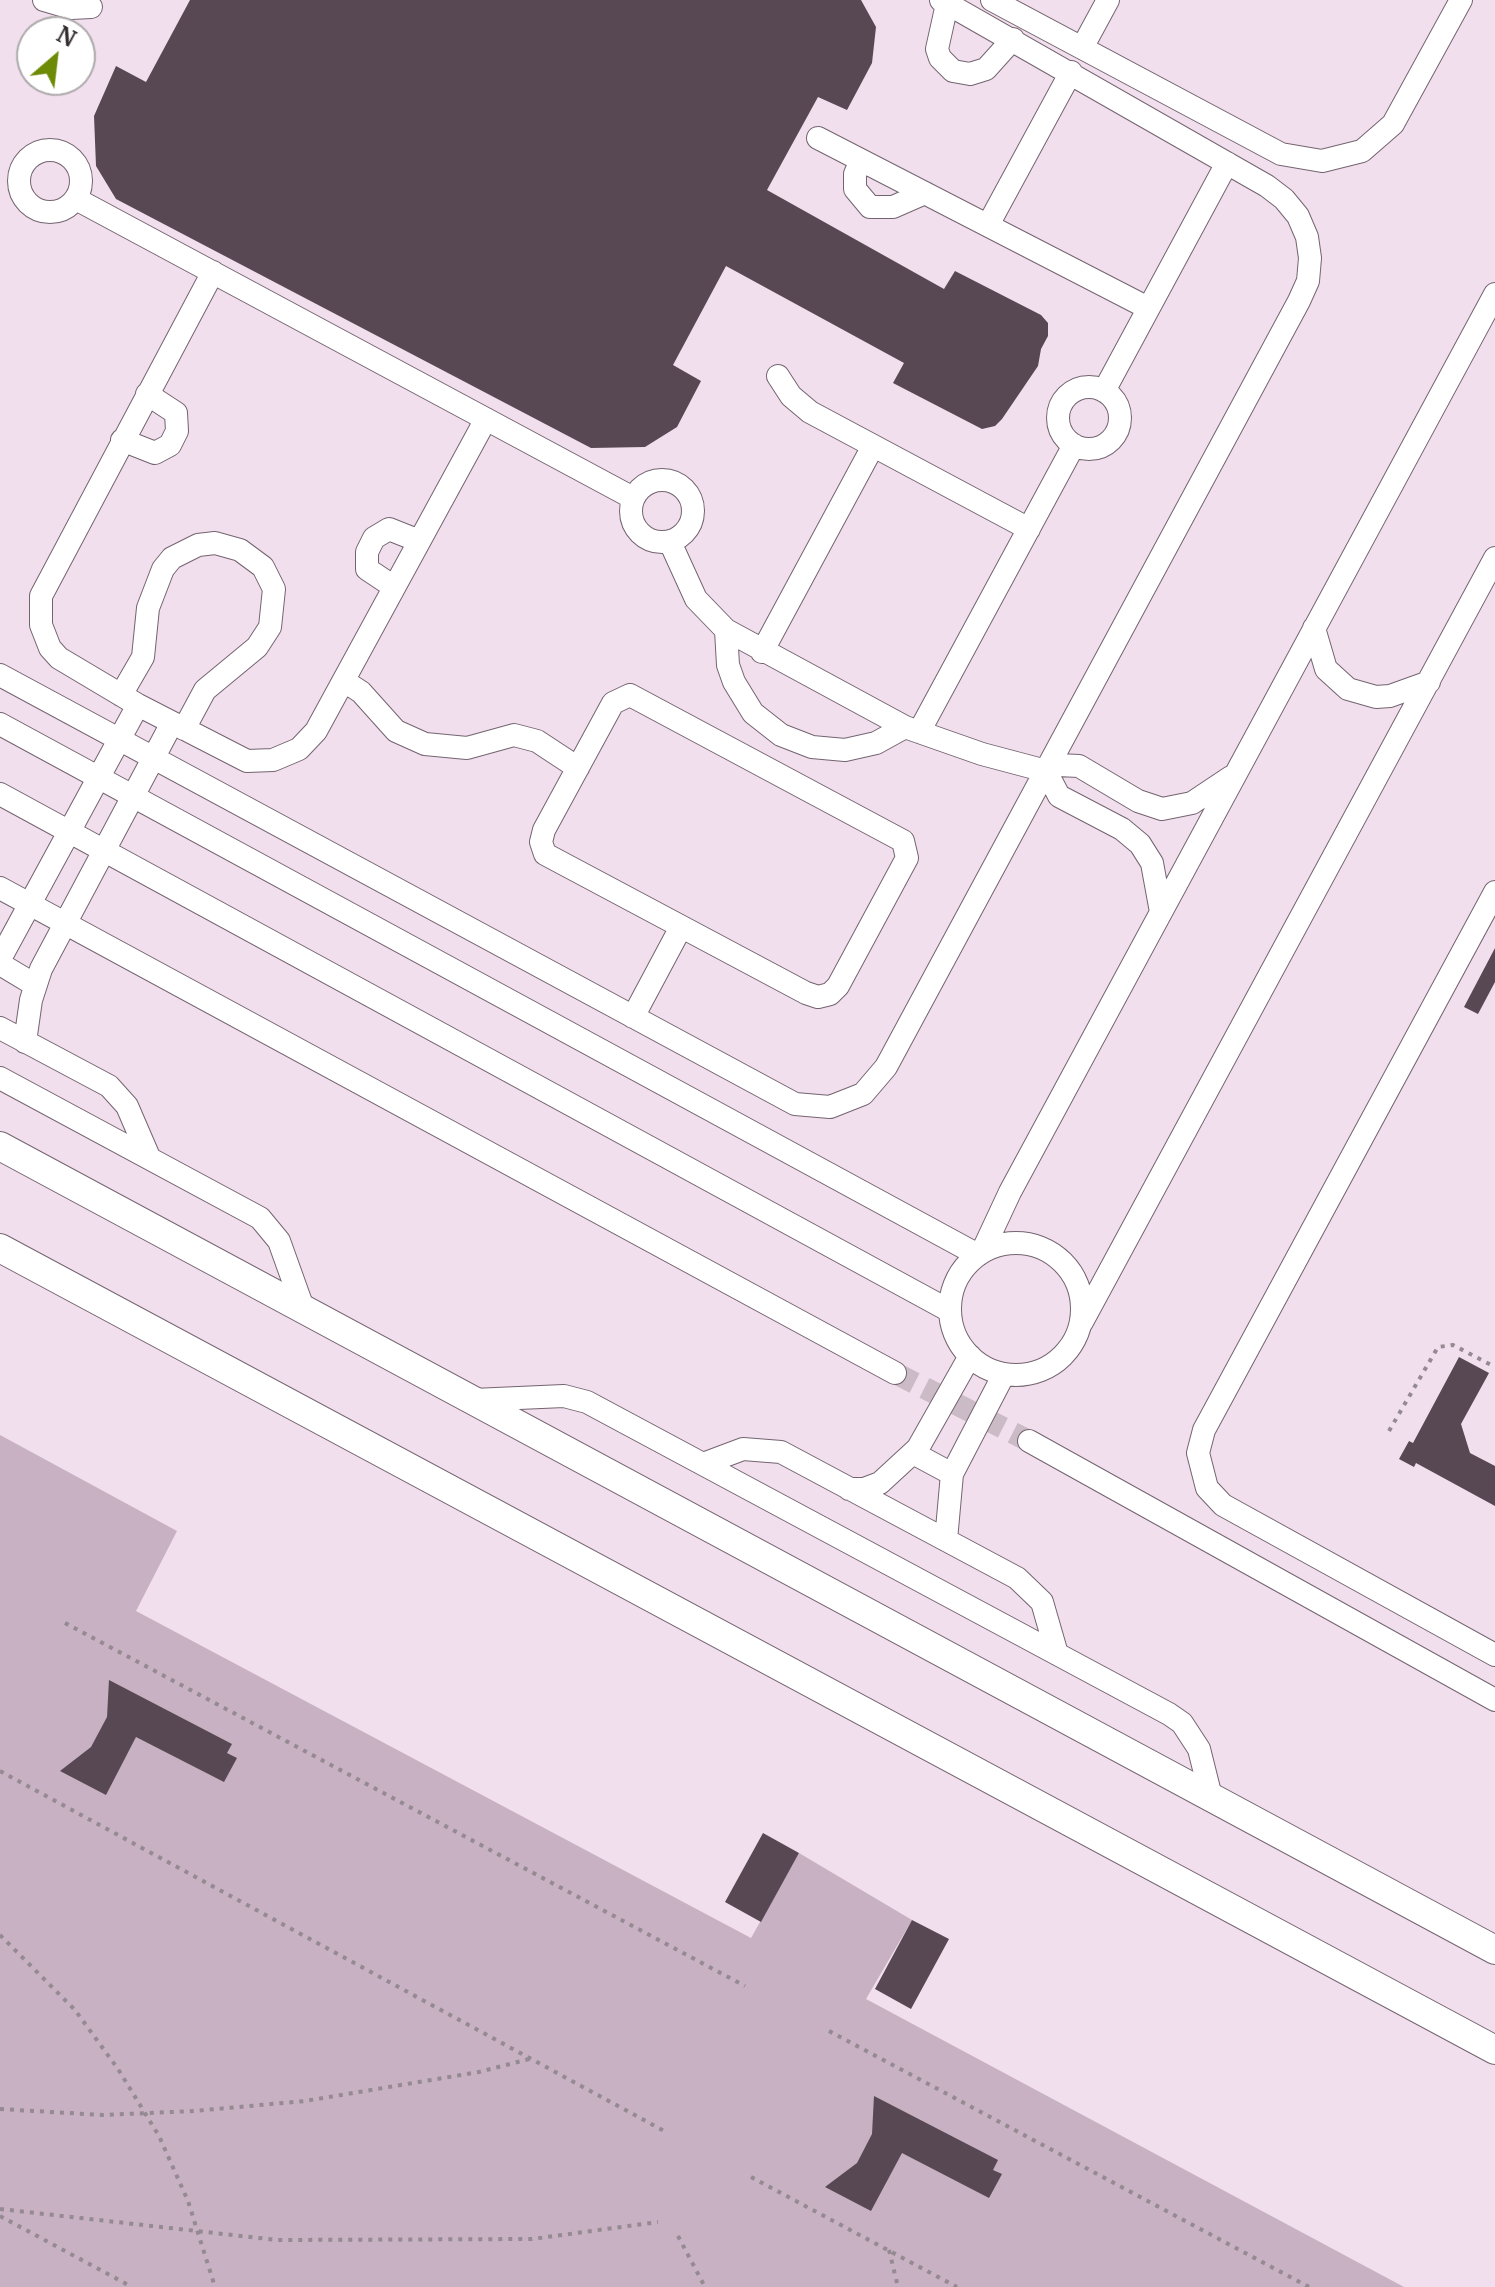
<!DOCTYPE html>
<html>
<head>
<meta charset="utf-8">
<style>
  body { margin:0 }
  #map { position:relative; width:1495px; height:2287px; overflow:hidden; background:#f1dfed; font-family:Merriweather,serif }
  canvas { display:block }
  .north { position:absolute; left:16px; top:16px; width:80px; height:80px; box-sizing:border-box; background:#fff; border:2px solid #adaaac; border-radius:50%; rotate:28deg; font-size:22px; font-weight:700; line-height:32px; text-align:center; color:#322b30 }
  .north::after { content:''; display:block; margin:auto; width:28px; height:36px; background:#6d8b06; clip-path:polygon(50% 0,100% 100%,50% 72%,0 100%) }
</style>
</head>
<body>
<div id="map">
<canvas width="1495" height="2287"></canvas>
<div class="north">N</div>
</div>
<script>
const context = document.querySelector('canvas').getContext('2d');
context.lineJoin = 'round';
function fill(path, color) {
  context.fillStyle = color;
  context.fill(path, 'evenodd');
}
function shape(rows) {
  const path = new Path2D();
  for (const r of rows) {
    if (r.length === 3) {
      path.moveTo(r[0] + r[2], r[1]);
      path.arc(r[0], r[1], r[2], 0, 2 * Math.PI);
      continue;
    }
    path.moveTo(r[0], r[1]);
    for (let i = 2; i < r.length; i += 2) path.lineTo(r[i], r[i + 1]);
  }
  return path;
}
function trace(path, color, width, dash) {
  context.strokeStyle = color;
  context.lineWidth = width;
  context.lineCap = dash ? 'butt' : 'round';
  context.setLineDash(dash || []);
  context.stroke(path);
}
const green = shape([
  [0,1435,177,1531,136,1611,751,1938,799,1853,912,1920,866,1999,1404,2287,0,2287]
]);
const building = shape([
  [190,0,861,0,876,27,872,63,847,110,818,97,767,190,944,289,955,271,1041,315,1048,323,1048,336,1041,349,1038,366,1002,419,995,426,982,429,893,383,904,363,726,266,673,365,701,381,677,427,645,447,591,448,116,199,96,166,94,116,116,66,146,82],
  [1495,948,1495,982,1478,1014,1464,1007],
  [1459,1357,1489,1373,1461,1424,1470,1453,1495,1466,1495,1506,1416,1463,1414,1467,1399,1459,1409,1441,1413,1443],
  [109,1680,232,1744,227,1753,237,1758,224,1782,136,1737,106,1795,60,1771,91,1747,107,1717],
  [763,1833,799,1853,761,1922,725,1902],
  [912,1920,949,1939,911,2009,875,1989],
  [874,2096,998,2160,993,2170,1002,2174,989,2198,902,2153,871,2211,825,2187,857,2163,872,2134]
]);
const minorTunnel = shape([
  [895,1373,1029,1441]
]);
const path = shape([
  [1389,1431,1438,1347,1453,1345,1495,1367],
  [65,1623,745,1986],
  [0,1771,666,2132],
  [0,1935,75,2010,118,2069,159,2136,188,2201,215,2287],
  [829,2031,1309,2287],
  [0,2109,103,2115,194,2111,305,2101,479,2072,529,2059],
  [751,2177,957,2287],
  [0,2209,277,2240,532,2239,658,2222],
  [0,2216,132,2287],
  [678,2236,705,2287],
  [889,2250,898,2287]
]);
const minor = shape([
  [44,0,71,8,91,7],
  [992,0,1281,154,1322,161,1362,151,1393,124,1461,0],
  [947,4,937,49,940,58,953,71,970,74,986,69,1013,39],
  [1082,48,1108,0],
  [818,138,1148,308],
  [50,181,31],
  [861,160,855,174,855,189,870,207,893,207,925,193],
  [76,199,633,498],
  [988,225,1071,72],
  [213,272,41,596,41,625,50,648,59,658,138,705,247,761,273,760,299,749,316,731,486,419],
  [778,376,791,396,810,412,1029,529],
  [1089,418,31],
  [1104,391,1227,163],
  [122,440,155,453,170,445,177,431,176,413,147,394],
  [662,511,31],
  [670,542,696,599,726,630,905,727,982,754,1046,771,1058,765,1079,766,1138,801,1162,809,1192,803,1231,777],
  [394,587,367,569,367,552,374,538,389,529,419,541],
  [1314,628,1326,669,1348,689,1376,697,1390,696,1429,682],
  [726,630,728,665,734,682,753,713,781,735,812,747,845,750,876,743,905,727],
  [762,652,872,448],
  [0,675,795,1104,830,1107,863,1094,886,1067,1299,301,1308,281,1310,258,1307,237,1298,216,1284,199,1267,186,941,0],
  [344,681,361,692,396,731,425,744,467,748,514,735,537,741,578,768],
  [121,695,143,657,148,608,163,569,172,558,198,545,215,543,240,550,263,567,274,589,270,627,257,647,205,690,184,729],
  [630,695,903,841,907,858,838,986,830,994,818,997,806,993,545,854,541,842,544,830,613,703,630,695],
  [0,724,978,1255],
  [919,732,1074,445],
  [1046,771,1059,796,1122,829,1140,844,1152,863,1161,912],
  [0,794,950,1311],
  [0,888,895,1373],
  [1495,892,1204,1430,1198,1453,1207,1488,1223,1505,1495,1655],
  [0,959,138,705],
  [0,964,35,985],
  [633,1017,681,927],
  [0,1028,109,1086,127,1106,149,1157],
  [25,1042,31,1000,41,969,172,723],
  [0,1078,260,1218,279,1241,303,1308],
  [1016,1309,66],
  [982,1252,1010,1192,1495,294],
  [1082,1322,1495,558],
  [473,1400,564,1396,587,1402,1169,1714,1182,1723,1199,1749,1211,1797],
  [1029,1441,1495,1700],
  [913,1453,952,1474],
  [703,1464,743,1449,781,1452,1017,1578,1042,1602,1057,1654],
  [849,1489,864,1489,880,1483,918,1448,970,1356],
  [946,1540,952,1474,1004,1374]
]);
const major = shape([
  [0,1146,1495,1950],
  [0,1248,1495,2050]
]);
fill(green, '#c7b1c2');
fill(building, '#574853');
trace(minorTunnel, '#cbbbc7', 22, [22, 11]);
trace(minor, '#746470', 24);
trace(major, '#746470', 30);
trace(path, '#958992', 4, [4, 6]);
trace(minor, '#fff', 22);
trace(major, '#fff', 28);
</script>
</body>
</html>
